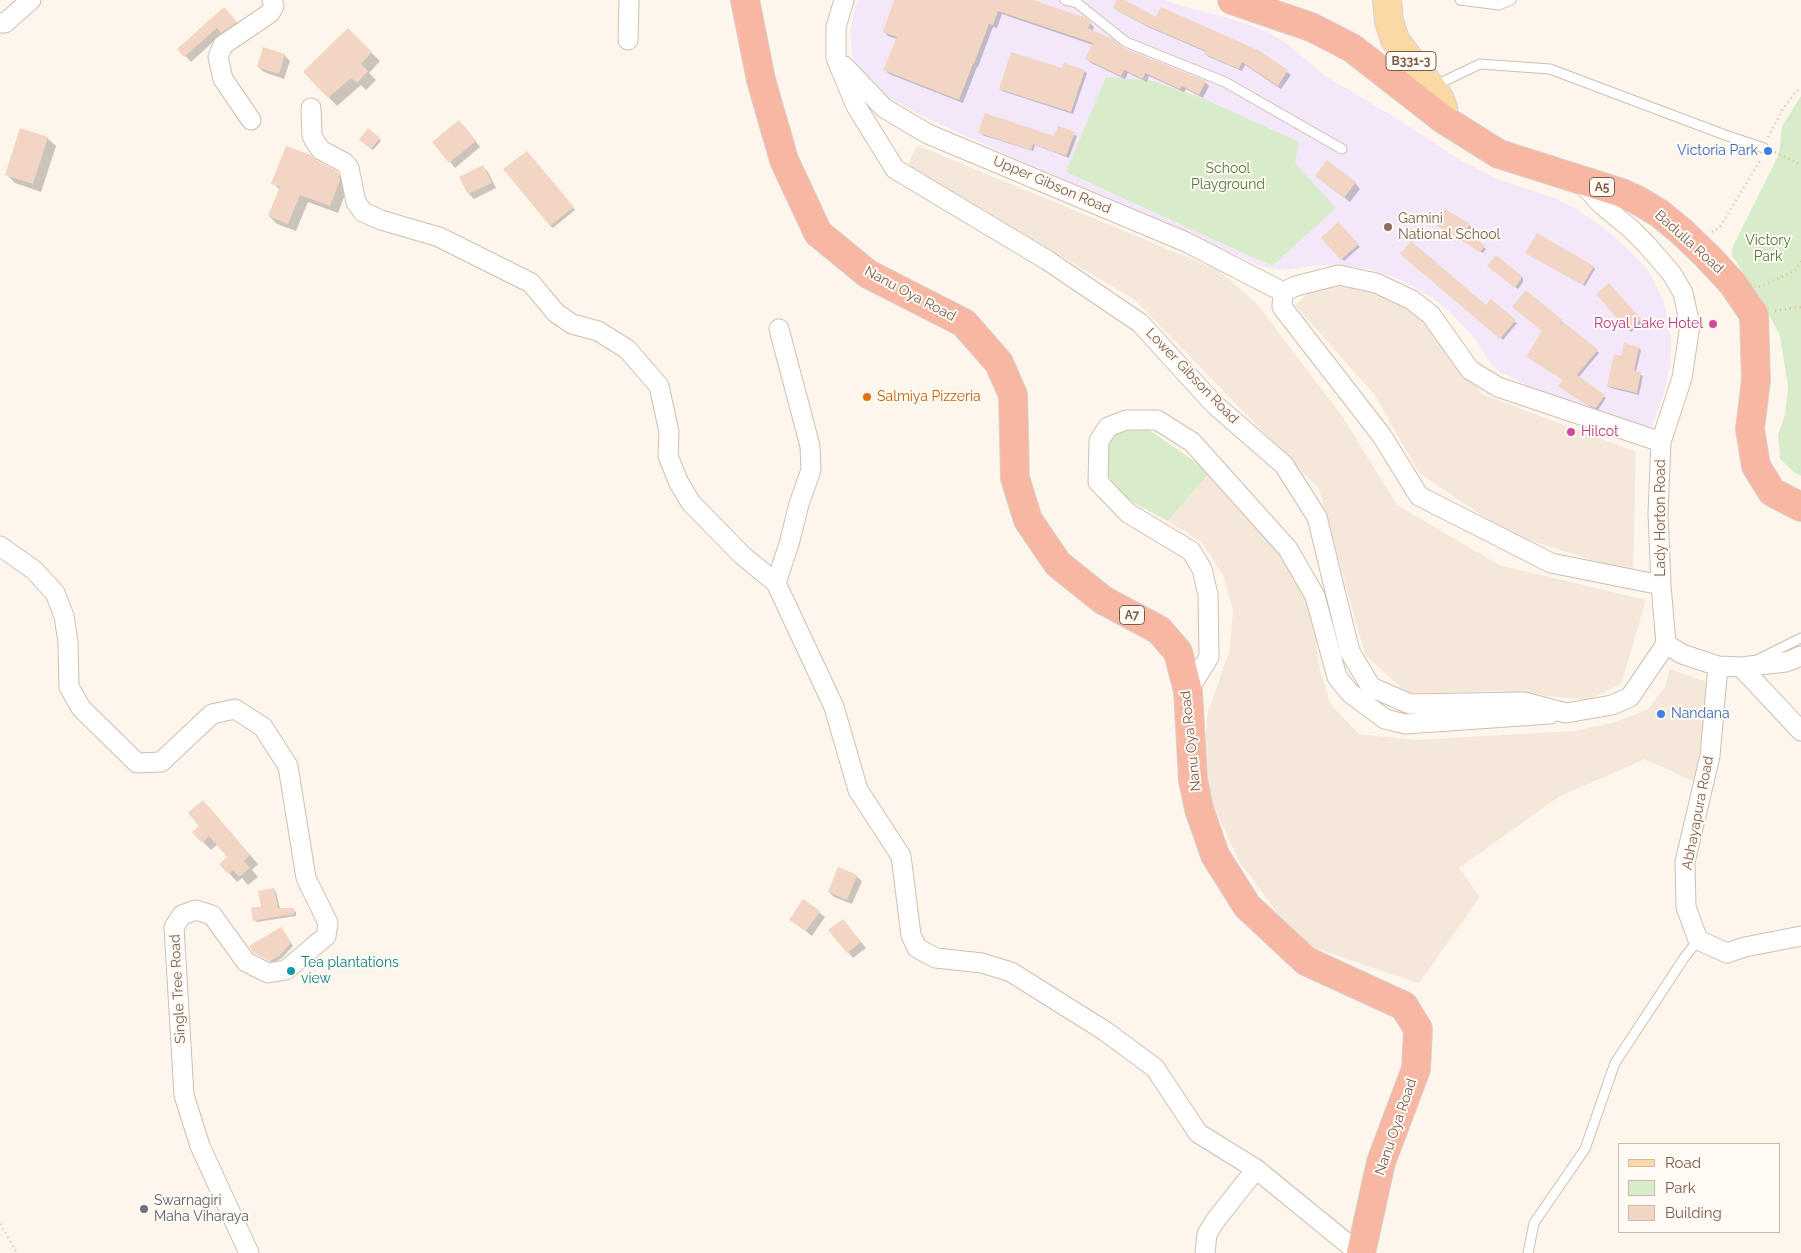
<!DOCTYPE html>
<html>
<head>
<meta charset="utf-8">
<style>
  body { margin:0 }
  #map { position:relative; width:1801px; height:1253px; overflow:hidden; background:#fdf6ec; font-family:Raleway,sans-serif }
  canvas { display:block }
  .legend { position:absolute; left:1618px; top:1143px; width:162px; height:90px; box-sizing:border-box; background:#fffaf3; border:1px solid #cabbb1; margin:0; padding:6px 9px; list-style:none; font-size:15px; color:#7a5c4d }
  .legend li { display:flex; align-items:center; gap:10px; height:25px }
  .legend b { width:25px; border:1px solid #cabbb1 }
</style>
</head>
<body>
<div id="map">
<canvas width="1801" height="1253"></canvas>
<ul class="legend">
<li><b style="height:6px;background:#fbd9a5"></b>Road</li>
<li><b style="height:14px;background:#d8ecc9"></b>Park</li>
<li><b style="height:14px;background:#f3d5c3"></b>Building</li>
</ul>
</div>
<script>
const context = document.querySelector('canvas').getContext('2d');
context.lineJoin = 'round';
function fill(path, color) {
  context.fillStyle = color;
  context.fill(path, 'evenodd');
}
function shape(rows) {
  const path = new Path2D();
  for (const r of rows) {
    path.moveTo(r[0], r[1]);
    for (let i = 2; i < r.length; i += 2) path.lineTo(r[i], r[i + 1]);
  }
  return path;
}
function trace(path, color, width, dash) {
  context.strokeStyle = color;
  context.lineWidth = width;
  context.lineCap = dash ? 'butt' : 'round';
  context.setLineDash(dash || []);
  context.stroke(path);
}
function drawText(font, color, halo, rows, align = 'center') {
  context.font = font + ' Raleway,sans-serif';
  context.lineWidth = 4;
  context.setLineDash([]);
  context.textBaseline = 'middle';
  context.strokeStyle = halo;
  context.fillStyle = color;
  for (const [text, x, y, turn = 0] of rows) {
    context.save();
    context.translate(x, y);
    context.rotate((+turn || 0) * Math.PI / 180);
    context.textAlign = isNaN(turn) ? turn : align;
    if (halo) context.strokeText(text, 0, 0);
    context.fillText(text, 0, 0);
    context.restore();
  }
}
const residential = shape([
  [917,145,1218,270,1257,304,1342,416,1397,505,1499,565,1646,600,1621,684,1588,700,1498,691,1408,694,1365,655,1319,489,1135,300,908,165],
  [1318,285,1382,290,1423,320,1482,394,1636,452,1633,573,1510,534,1419,473,1374,394,1295,305],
  [1210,472,1298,574,1314,625,1319,667,1331,705,1359,734,1415,740,1575,731,1615,722,1647,710,1665,687,1670,669,1710,683,1697,783,1645,759,1560,796,1459,868,1480,897,1419,983,1314,948,1288,927,1239,861,1203,783,1207,715,1230,649,1233,610,1223,575,1202,543,1168,521]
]);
const education = shape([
  [859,0,1164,0,1185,7,1232,19,1266,31,1289,45,1324,75,1394,117,1460,160,1500,180,1557,199,1578,210,1612,234,1640,261,1650,273,1664,302,1671,338,1671,352,1670,367,1664,393,1646,443,1500,372,1491,364,1475,339,1448,310,1431,297,1399,279,1369,269,1340,265,1320,265,1285,270,1272,269,1260,266,1132,208,1026,163,924,117,898,103,881,93,853,61,850,32,855,7]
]);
const green = shape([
  [1106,77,1153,81,1202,98,1299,142,1295,163,1336,208,1272,266,1066,172],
  [1801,96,1801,476,1795,473,1780,459,1778,435,1785,415,1788,387,1780,336,1760,297,1732,256,1732,248,1779,154,1782,126],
  [1145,427,1210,472,1168,521,1123,497,1104,470,1110,435]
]);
const shadow = shape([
  [896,0,1029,0,1090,23,1094,27,1092,32,1123,49,1205,82,1209,86,1203,98,1186,89,1184,92,1149,76,1147,82,1128,73,1125,79,1091,63,1087,59,1093,45,1002,14,997,28,993,27,978,67,977,67,963,103,889,74,885,70,897,39,888,36,884,32],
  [1119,0,1122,0,1157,18,1257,51,1291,75,1281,89,1245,65,1242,71,1209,57,1206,54,1206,52,1148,27,1118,11,1115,8],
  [230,14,241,28,227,37,223,33,191,62,179,49],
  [348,30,380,61,369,73,376,80,366,90,361,85,337,106,305,72],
  [284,55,290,61,284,79,264,72,258,67],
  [1063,70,1084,71,1087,73,1073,114,1002,91,1000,89],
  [465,127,480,147,455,168,450,162],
  [1059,128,1077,136,1069,158,1035,145,1033,151,982,135,980,132,1055,138],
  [47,138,56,146,41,192,15,183,7,175],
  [379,139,381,141,373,150,363,142],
  [529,155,575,210,553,228,550,226],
  [483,167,488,172,496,188,474,199,469,194,461,178],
  [337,173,345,181,347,189,338,213,308,202,296,231,277,224,269,216,280,190,273,183],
  [1322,181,1355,183,1360,189,1350,202],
  [1446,211,1472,227,1468,234,1486,249,1483,253,1437,225],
  [1338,224,1360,247,1344,261,1322,238],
  [1401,254,1486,307,1517,323,1503,340],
  [1529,255,1593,267,1595,269,1585,286],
  [1491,268,1520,276,1523,278,1523,282,1518,289],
  [1609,285,1643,322,1631,332,1598,294],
  [1526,292,1599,353,1578,378,1606,398,1598,410,1589,406,1562,388,1564,380],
  [1639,348,1641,350,1636,372,1643,376,1639,395,1611,388,1608,386],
  [211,810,258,864,252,870,258,877,248,885,242,878,237,882,221,864,229,857,218,844,211,850,203,842,201,826],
  [856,876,862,881,852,904,834,897,829,892],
  [274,889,276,892,280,909,293,910,296,912,296,916,257,922,254,920],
  [804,901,825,917,812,936,791,920],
  [848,926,866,948,853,958,848,952],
  [283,930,293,946,282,958,273,963,254,952]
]);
const building = shape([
  [894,0,1033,0,1086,18,1091,22,1088,28,1114,40,1123,48,1206,81,1199,95,1182,86,1180,89,1145,73,1143,79,1124,70,1121,76,1085,59,1093,43,998,11,993,25,989,24,974,64,973,64,959,100,883,70,897,37,883,32],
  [1117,0,1125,0,1156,17,1161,7,1258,50,1288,70,1278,86,1242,62,1239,69,1204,54,1206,51,1143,24,1113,8],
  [224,7,237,22,221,33,217,28,184,57,177,49],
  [348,28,372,52,361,64,368,71,357,83,351,78,328,98,303,72],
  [263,47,285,54,279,74,257,67],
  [1011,52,1062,68,1064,63,1085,70,1071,112,999,89],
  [985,113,1054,136,1058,126,1075,132,1066,156,1033,144,1031,150,978,133],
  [459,120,476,141,449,163,432,142],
  [20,128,48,137,33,184,5,175],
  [368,128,380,138,371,149,359,140],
  [286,146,311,155,316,160,338,172,340,180,330,206,300,195,288,224,268,216,280,187,271,184],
  [527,151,574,207,550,226,503,169],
  [1327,160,1356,182,1344,198,1315,176],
  [483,165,492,183,468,194,459,177],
  [1445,209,1470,224,1466,231,1485,246,1480,252,1436,225],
  [1338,222,1359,244,1341,260,1321,238],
  [1537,233,1594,266,1583,285,1525,253],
  [1411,241,1486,305,1491,299,1516,320,1500,339,1400,254],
  [1496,255,1521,275,1521,279,1515,288,1487,266],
  [1609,283,1641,319,1628,331,1596,294],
  [1526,290,1562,320,1560,325,1564,322,1598,350,1577,375,1605,395,1596,408,1585,404,1558,386,1563,380,1526,357,1542,331,1512,307],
  [1624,343,1639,347,1634,371,1641,372,1637,393,1607,386,1614,354,1621,356],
  [203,800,250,855,244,861,250,868,239,877,233,870,228,874,219,864,227,857,209,836,202,843,192,832,199,826,188,813],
  [838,867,857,875,847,900,828,892],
  [274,888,278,908,294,908,294,914,253,921,251,907,261,907,258,891],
  [803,899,820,911,806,931,789,920],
  [843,919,861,942,847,953,828,930],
  [281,927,291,943,279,956,270,961,254,953,249,946]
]);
const path = shape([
  [1768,137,1784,107,1797,91,1801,89],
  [1775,152,1801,165],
  [1712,232,1720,227,1761,159],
  [1759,287,1795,271,1801,261],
  [1775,311,1801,307],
  [0,1224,17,1253]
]);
const lane = shape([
  [1065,0,1077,3,1126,42,1225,82,1342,149],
  [1460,0,1499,5,1511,0],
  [1434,86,1480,64,1550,69,1725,135,1764,148],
  [1757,660,1801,638],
  [1528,1253,1534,1223,1585,1149,1615,1063,1684,958,1698,940]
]);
const street = shape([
  [844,0,836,27,836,58,856,106,895,169,1047,260,1140,323,1214,404,1284,465,1317,517,1350,652,1371,687,1410,704,1524,702,1566,713,1612,705,1630,697,1666,644],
  [0,23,5,23,31,0],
  [628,40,629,0],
  [844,66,884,108,928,134,1186,242,1283,292],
  [311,108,312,135,314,140,321,150,345,163,349,168,356,202,363,212,381,220,439,237,531,283,556,313,572,324,598,331,627,349,659,386,669,432,668,456,679,483,691,503,742,555,776,583],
  [251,120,223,79,218,57,223,45,270,13,274,6,272,0],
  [1580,181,1602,205,1631,229,1647,245,1672,274,1683,293,1690,325,1682,378,1661,442,1658,513,1661,585,1666,644,1682,654,1718,666,1741,667,1801,731],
  [1283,292,1282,307,1382,436,1419,496,1551,563,1661,585],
  [1283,292,1296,286,1339,275,1376,283,1412,300,1431,315,1470,370,1498,387,1661,442],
  [779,329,810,446,811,470,799,504,789,544,776,583,834,707,858,790,901,856,911,935,917,948,936,958,982,963,1011,972,1105,1031,1155,1068,1198,1133,1256,1169,1359,1253],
  [0,546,34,570,55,593,64,616,68,642,69,687,81,708,137,763,161,762,212,714,235,709,263,727,288,766,306,878,328,923,326,936,286,970,268,973,246,962,212,915,196,910,182,915,174,927,184,1095,200,1146,249,1253],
  [1718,666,1710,756,1685,862,1686,907,1698,940,1727,953,1745,947,1801,936],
  [1741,667,1786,662,1801,656],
  [1188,691,1209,657,1208,595,1202,569,1191,551,1128,513,1098,482,1099,441,1108,427,1126,420,1157,420,1192,442,1288,549,1315,596,1337,677,1350,693,1385,719,1405,724,1550,714],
  [1205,1253,1207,1234,1215,1221,1256,1169]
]);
const primary = shape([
  [1387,0,1389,21,1395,40,1440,99,1443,108,1443,119]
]);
const highway = shape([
  [745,0,761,80,784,160,818,233,868,274,964,323,999,363,1013,395,1015,478,1028,520,1058,564,1103,600,1159,630,1178,652,1188,691,1193,780,1199,809,1215,855,1247,906,1306,961,1404,1006,1418,1029,1416,1069,1381,1162,1361,1253],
  [1232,0,1311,27,1352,48,1443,119,1499,154,1622,193,1637,200,1659,213,1682,232,1707,256,1733,284,1754,315,1756,380,1750,429,1756,466,1772,492,1801,507]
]);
const markers = [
  [1768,151,5,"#3f7fe0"],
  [1388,227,5,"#8d6e63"],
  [1713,324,5,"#d1479c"],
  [867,397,5,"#e8710a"],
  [1571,432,5,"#d1479c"],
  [1661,714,5,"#3f7fe0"],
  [291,971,5,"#0f9aa8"],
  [144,1209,5,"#6b7280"]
];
const shields = [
  [1411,61,50],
  [1602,187,25],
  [1132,615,25]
];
const shieldNames = [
  ["B331-3",1411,61],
  ["A5",1602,187],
  ["A7",1132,615]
];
const shopNames = [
  ["Victoria Park",1758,151],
  ["Nandana",1671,714,"left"]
];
const parkNames = [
  ["School",1228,169],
  ["Playground",1228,185],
  ["Victory",1768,241],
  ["Park",1768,257]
];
const streetNames = [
  ["Upper Gibson Road",1052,185,23],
  ["Badulla Road",1689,242,42],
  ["Nanu Oya Road",910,294,28],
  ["Lower Gibson Road",1192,376,46],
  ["Lady Horton Road",1661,518,-90],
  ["Nanu Oya Road",1191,741,-96],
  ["Abhayapura Road",1698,813,-79],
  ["Single Tree Road",178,989,-93],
  ["Nanu Oya Road",1396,1127,-71]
];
const educationNames = [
  ["Gamini",1398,219],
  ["National School",1398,235]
];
const hotelNames = [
  ["Royal Lake Hotel",1703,324],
  ["Hilcot",1581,432,"left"]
];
const foodNames = [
  ["Salmiya Pizzeria",877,397]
];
const cultureNames = [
  ["Tea plantations",301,963],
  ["view",301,979]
];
const worshipNames = [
  ["Swarnagiri",154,1201],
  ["Maha Viharaya",154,1217]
];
fill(residential, '#f5e8da');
fill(education, '#f3e8fa');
fill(green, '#d8ecc9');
fill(shadow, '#0003');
fill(building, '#f3d5c3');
trace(lane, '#d1beb0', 11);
trace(street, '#d1beb0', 21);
trace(primary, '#dad1cd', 30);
trace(highway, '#dad1cd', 30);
trace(path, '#d9b8a5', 2.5, [1, 4]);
trace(lane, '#fff', 9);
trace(street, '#fff', 19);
trace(primary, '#fbd9a5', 28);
trace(highway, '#f7b7a3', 28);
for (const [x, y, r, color] of markers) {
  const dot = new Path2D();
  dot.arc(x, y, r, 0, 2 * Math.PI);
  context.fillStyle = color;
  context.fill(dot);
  trace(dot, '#fffaf3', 2);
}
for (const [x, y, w] of shields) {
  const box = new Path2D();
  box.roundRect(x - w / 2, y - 9.5, w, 19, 4);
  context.fillStyle = '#fffaf3';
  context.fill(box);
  trace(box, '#7a5c4d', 1);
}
drawText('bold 12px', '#7a5c4d', null, shieldNames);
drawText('14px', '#366cbe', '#fffaf3', shopNames, 'right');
drawText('14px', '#537a41', '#fffaf3', parkNames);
drawText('14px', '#7a5c4d', '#fffaf3', streetNames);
drawText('14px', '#785e54', '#fffaf3', educationNames, 'left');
drawText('14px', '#b23c85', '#fffaf3', hotelNames, 'right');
drawText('14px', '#c56008', '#fffaf3', foodNames, 'left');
drawText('14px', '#0d838f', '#fffaf3', cultureNames, 'left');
drawText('14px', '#5b616d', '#fffaf3', worshipNames, 'left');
</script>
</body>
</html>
